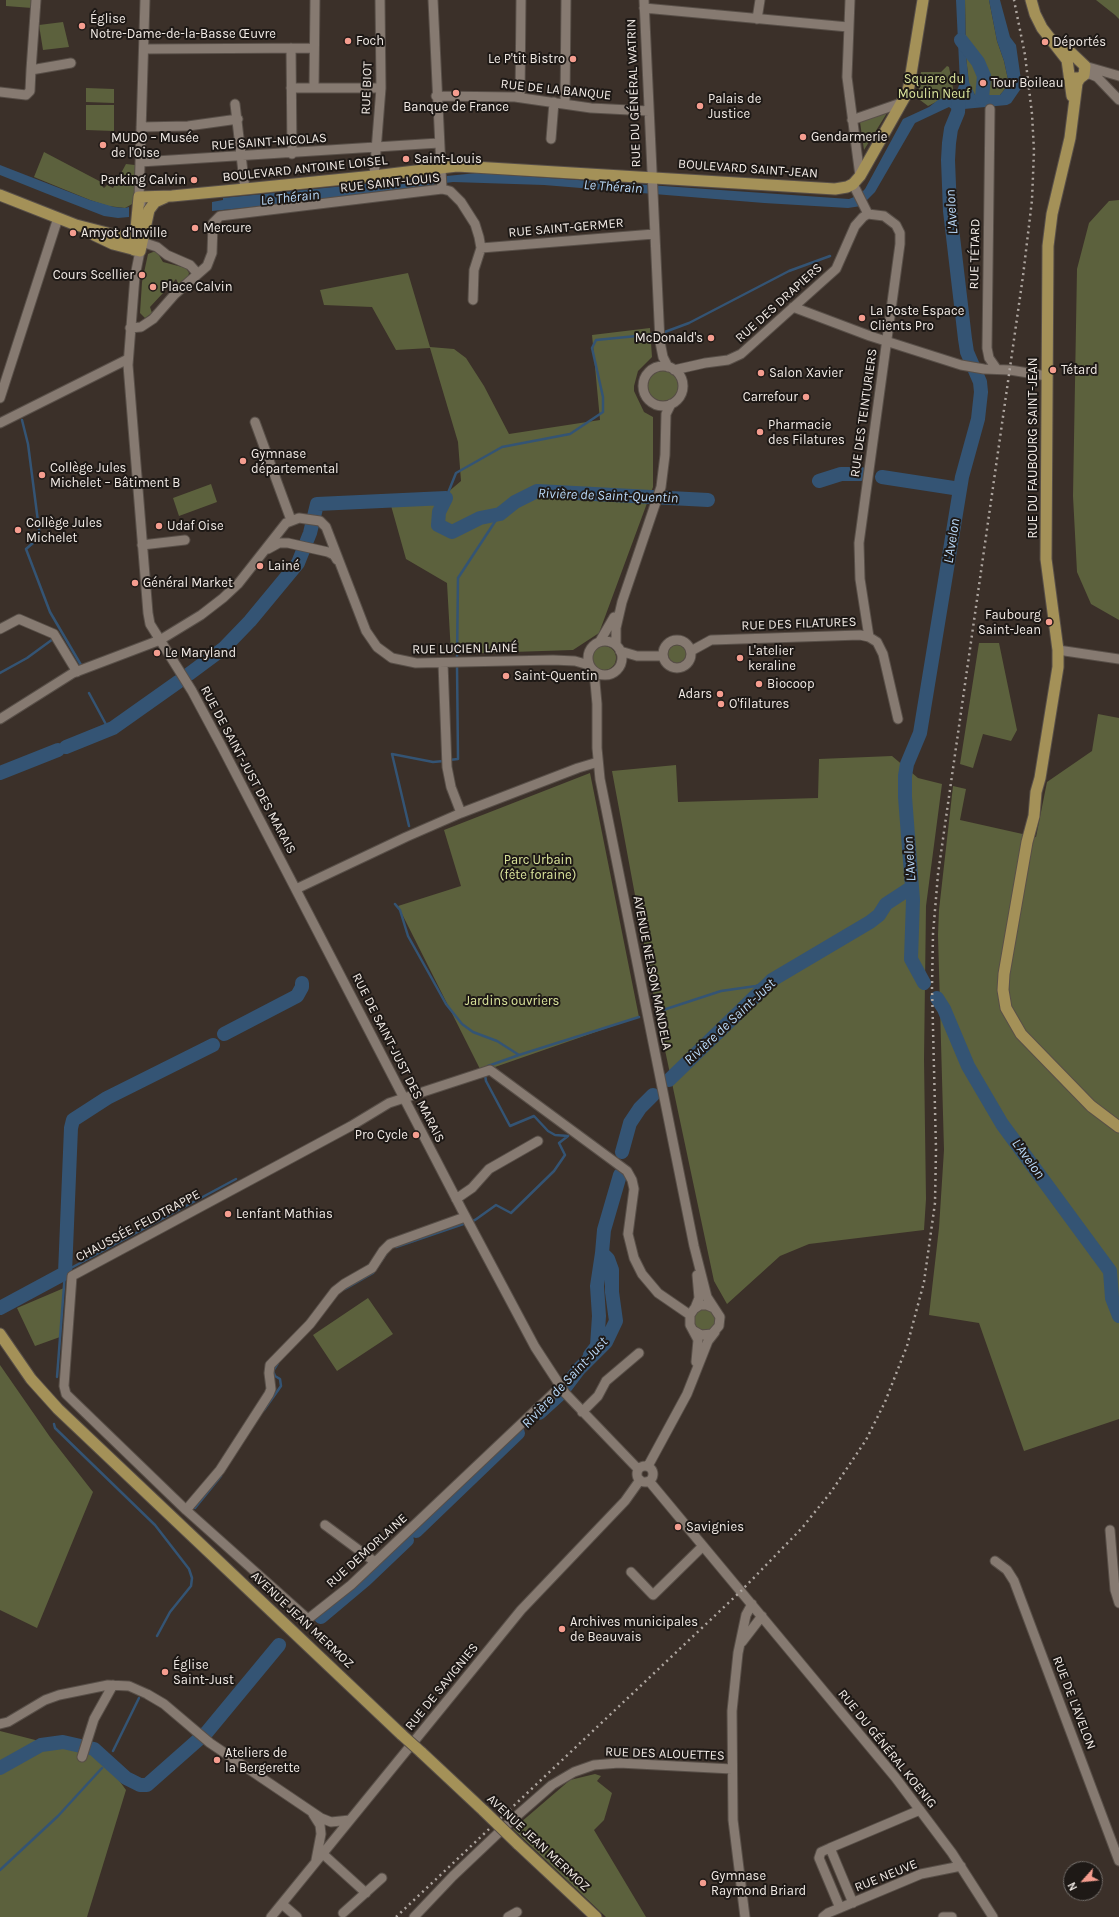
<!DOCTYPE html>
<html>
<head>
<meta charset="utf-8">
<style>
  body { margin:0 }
  #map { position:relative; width:1119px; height:1917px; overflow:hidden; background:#3b3029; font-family:Karla,sans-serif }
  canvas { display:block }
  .north { position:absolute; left:1063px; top:1861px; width:40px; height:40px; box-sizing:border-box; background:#1e1916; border:1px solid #726d69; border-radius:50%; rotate:243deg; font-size:11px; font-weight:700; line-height:16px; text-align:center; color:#f1eae5 }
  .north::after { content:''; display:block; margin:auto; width:14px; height:18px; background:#f59d8f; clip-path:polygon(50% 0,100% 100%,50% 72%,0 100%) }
</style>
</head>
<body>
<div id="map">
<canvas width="1119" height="1917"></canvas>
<div class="north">N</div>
</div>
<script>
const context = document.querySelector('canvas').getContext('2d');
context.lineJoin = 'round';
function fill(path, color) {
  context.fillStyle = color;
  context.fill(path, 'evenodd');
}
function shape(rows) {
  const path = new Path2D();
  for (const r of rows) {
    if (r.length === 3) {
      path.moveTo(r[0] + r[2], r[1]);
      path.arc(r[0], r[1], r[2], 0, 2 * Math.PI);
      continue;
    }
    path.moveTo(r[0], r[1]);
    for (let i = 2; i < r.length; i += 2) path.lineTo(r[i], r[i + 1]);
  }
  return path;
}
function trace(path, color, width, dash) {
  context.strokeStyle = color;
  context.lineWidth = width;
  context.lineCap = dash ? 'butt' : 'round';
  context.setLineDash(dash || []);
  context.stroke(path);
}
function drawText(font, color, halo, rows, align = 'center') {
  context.font = font + ' Karla,sans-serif';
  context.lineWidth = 4;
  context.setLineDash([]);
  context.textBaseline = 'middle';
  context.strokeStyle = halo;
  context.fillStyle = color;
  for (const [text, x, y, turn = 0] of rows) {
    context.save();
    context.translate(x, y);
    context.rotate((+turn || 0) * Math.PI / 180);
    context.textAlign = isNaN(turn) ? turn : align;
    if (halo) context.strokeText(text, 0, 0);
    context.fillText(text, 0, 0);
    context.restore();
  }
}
const green = shape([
  [6,0,32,0,32,8,6,6],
  [965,0,989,0,997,41,1004,61,1009,84,1000,95,975,95,969,85,966,56],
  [1096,0,1119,0,1119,19,1115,15],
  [63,22,69,47,43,50,39,25],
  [947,66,949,67,954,93,928,106,920,100,918,90,921,72,941,72],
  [86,88,114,89,114,103,86,102],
  [86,105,114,105,114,131,86,130],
  [887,113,864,150,860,122],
  [44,152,103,183,102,186,104,188,107,185,113,188,126,164,135,165,134,203,125,208,108,206,90,200,34,177],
  [1119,200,1119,620,1091,604,1077,572,1073,496,1077,269,1089,223,1109,201],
  [153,252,157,252,163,262,186,268,189,273,188,277,179,285,176,279,150,307,152,313,145,318,140,313,142,282,148,254],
  [408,273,430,347,454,349,466,358,484,386,509,434,600,420,592,335,650,328,652,357,638,371,634,386,634,391,644,412,653,417,653,487,599,633,573,650,451,654,447,583,406,559,390,502,441,498,461,481,458,442,430,348,396,350,372,307,324,305,320,290],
  [663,386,15],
  [211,484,217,502,179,516,173,498],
  [979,643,999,643,1017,730,1011,741,983,734,973,768,960,764],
  [677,654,9],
  [604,658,12],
  [1098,714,1119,718,1119,1419,1024,1451,979,1323,929,1315,939,1228,944,1150,938,935,939,910,953,786,966,789,960,820,1036,837,1047,782,1092,751],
  [892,756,918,778,942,784,926,906,924,1059,926,1199,924,1230,809,1244,780,1256,727,1304,714,1281,655,1003,612,771,676,765,678,802,818,798,819,759],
  [590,773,639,1017,495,1067,482,1073,398,906,461,886,444,830],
  [64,1288,60,1337,35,1346,17,1308],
  [368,1298,393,1334,337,1371,313,1335],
  [705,1320,11],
  [0,1365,50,1437,93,1492,37,1628,0,1610],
  [0,1731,94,1755,108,1765,126,1790,87,1917,0,1917],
  [595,1774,601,1776,597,1781,612,1793,604,1820,594,1830,646,1917,606,1917,513,1829,570,1780]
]);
const water = shape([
  [956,0,965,0,966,56,969,82,975,95,1000,95,1009,84,1004,61,997,41,989,0,1000,0,1010,37,1016,45,1022,87,1011,103,1007,105,953,110,949,107,915,123,875,192,861,206,848,208,764,203,544,185,453,182,293,203,212,211,212,202,223,200,223,198,477,173,849,199,859,195,865,189,903,119,929,107,938,100,956,93,960,83],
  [0,165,90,200,114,207,125,208,129,207,129,217,118,218,104,216,45,193,0,175]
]);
const stream = shape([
  [662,333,689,323,789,271,830,256],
  [22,420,28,444,40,537,26,549,50,612,81,665],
  [446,498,456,473,502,447,570,434,603,412,603,397,592,348,596,340,657,334],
  [457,660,458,578,500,514],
  [0,673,27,658,53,639],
  [89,693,109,730],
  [449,760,458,759,457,665],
  [409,826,392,754,433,762,444,761],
  [395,904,400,910,408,936,431,977,446,1004,462,1024,473,1032,497,1041,519,1055,639,1017],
  [660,1011,721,991,756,986,772,980],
  [488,1066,519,1055],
  [396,1247,475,1220,496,1205,511,1213,554,1171,565,1155,559,1143,568,1136,555,1135,548,1131,534,1116,510,1126,486,1081,485,1075],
  [345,1289,373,1273,388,1251],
  [57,1377,65,1273,71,1268,236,1179],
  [264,1410,281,1386,280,1379,275,1376,273,1371,278,1363],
  [54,1424,55,1428,155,1525,189,1569,192,1578,191,1586,170,1612,157,1636],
  [195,1508,221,1476],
  [113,1751,139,1698],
  [0,1870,58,1816,102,1768]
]);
const river = shape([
  [961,40,978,62,984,76,982,98],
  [882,477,960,489],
  [819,481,841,474,861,474],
  [189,674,224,648,250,621,298,563,310,533,317,504,446,498,439,512,438,525,452,532,480,518,500,514,515,502,537,491,708,500],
  [66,747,113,728,178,682],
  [0,773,58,750],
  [924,983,911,959,913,900,905,797,905,776,907,764,920,733,962,477,978,419,981,392,980,382,967,352,965,339,950,211,948,160,949,143,951,129,958,112,959,98],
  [937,998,944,1009,968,1066,1002,1124,1110,1271,1112,1298,1119,1316],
  [224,1034,297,996,302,987,302,983],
  [669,1080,772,980,870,922,879,915,886,904,912,887],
  [622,1152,630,1123,640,1108,653,1095],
  [0,1308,65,1273,71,1128,73,1120,107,1098,213,1045],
  [590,1355,597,1346,599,1316,597,1286,602,1253],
  [539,1413,560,1394,579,1369,606,1342,616,1321,612,1292,612,1270,608,1259,602,1253,604,1230,620,1175],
  [416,1531,518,1433],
  [321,1617,365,1580,407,1540],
  [0,1768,41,1745,63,1742,94,1749,126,1778,140,1785,147,1785,207,1732,279,1645]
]);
const minor = shape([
  [433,0,442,189],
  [644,0,660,342,663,357,668,367],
  [850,0,847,77,860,176],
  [644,8,848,27],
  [757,19,760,0],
  [291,48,292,154],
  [144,49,314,48],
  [1088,67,1119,76],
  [31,70,36,0],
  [1084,75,1090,74,1097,77,1119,100],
  [291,88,381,88],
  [314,88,315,0],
  [0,92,26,95,30,91,31,70,71,63],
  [436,96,515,97,591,108,649,111],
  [520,97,521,0],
  [235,104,245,189],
  [565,104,566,0],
  [990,109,987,348,989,358,996,368],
  [852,120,901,103],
  [141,127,188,126,238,119],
  [551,139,554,102],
  [140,162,439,143],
  [374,176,381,88,380,0],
  [853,184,868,214],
  [141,203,139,197,145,0],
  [142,242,157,247,167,255,190,265,198,274],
  [481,248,654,234],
  [140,251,135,276,128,365,148,613,150,624,192,691,222,747,462,1210,535,1347,565,1393,638,1469],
  [793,307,870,336,961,365,984,369,1010,370,1047,376],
  [130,328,141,327,153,319,175,294,207,266,212,253,213,223,220,216,442,189,450,191,461,202,475,224,479,237,481,248,474,270,473,300],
  [663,386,20],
  [674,370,705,363,728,360,741,354,836,269,855,226,863,217,868,214,884,216,896,225,900,233,900,244,859,543,860,579,869,637],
  [0,398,58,218],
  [255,422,291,520],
  [0,423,128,359],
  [142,545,185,540],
  [268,549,279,543,288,543,328,552,334,555,337,560],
  [0,629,19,619,54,634,77,672],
  [677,654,14],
  [605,658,17],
  [600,641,614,617],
  [616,645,616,628,622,602,661,487,665,455,666,414,671,404],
  [1058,650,1119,659],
  [620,651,637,656,663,656],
  [691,651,711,640,860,635,869,637,877,642,883,654,898,719],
  [443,663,447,767,451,787,461,813],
  [594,671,597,704,597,748,600,779,694,1246,707,1297,720,1317,719,1326,712,1334,701,1335,694,1331],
  [0,719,73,673,160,640,201,615,223,598,238,584,286,523,299,518,320,521,326,527,366,631,377,647,392,658,416,663,553,660,575,661,589,665],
  [296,889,406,837,461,813,578,768,598,762],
  [456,1199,472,1188,489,1169,538,1141],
  [695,1308,699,1298,697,1275],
  [696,1362,698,1340,690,1325,690,1315,694,1309,700,1305,707,1305,714,1308],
  [560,1387,351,1585,308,1619,186,1510,66,1394,64,1386,72,1276,351,1126,389,1103,490,1070,627,1171,632,1180,634,1189,628,1234,634,1258,642,1274,658,1293,690,1315],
  [582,1412,598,1396,606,1381,639,1353],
  [648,1466,687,1394,708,1341,715,1332],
  [645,1474,8],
  [649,1481,895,1777,952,1853,993,1917],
  [186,1510,220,1470,269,1394,271,1389,269,1373,270,1365,310,1324,335,1291,344,1284,372,1268,383,1251,390,1244,465,1217],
  [325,1525,375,1562],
  [1110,1530,1115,1590,1119,1603],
  [995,1561,1007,1570,1014,1581,1119,1861],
  [631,1572,653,1595,703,1546],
  [742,1642,762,1616],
  [0,1724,8,1722,45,1700,59,1695,108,1685,129,1686,147,1694,164,1704,210,1743,321,1818,331,1822,350,1820],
  [82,1757,94,1719,113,1685],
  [313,1814,320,1825,321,1834,316,1860],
  [830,1848,920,1810],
  [323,1854,366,1893],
  [282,1904,297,1917],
  [840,1908,819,1858,821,1852,830,1848,853,1903],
  [343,1913,382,1878],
  [271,1917,521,1610,625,1501,640,1480],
  [414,1917,453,1876,512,1820,552,1785,574,1772,594,1765,619,1763,732,1769],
  [508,1917,517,1912],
  [745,1917,733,1820,732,1711,738,1653,746,1615,752,1604],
  [823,1917,828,1913,921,1874,961,1866],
  [943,1917,952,1917]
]);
const major = shape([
  [1031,0,1035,14,1042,28,1067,60,1072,96],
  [1064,46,1085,66,1084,75,1080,78,1075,78],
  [1080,78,1077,83,1070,138,1052,214,1048,246,1046,559,1058,650,1058,667,1040,778,1036,792,1034,816,1027,842,1004,974,1003,990,1006,1008,1021,1034,1091,1106,1119,1127],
  [0,195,76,225,142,242],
  [94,235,113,244,140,251,149,210,155,202,166,197],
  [134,250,139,197,172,196,245,189,374,176,457,166,835,189,847,187,853,184,860,176,907,93,909,86,923,0],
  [0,1334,31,1379,58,1409,402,1735],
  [421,1752,484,1811],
  [518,1844,596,1917]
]);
const rail = shape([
  [396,1917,741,1591,802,1528,831,1492,866,1440,885,1402,907,1346,924,1282,935,1203,936,1149,932,988,933,934,938,874,1023,276,1032,200,1034,151,1032,114,1025,55,1014,0]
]);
const majorBridge = shape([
  [402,1735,421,1752],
  [484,1811,518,1844]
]);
const markers = [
  [82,26,4,"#f59d8f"],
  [348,41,4,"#f59d8f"],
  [1045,42,4,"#f59d8f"],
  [573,59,4,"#f59d8f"],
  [983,83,4,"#f59d8f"],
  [456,93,4,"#f59d8f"],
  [700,106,4,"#f59d8f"],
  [803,137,4,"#f59d8f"],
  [103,145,4,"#f59d8f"],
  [406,159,4,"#f59d8f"],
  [194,180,4,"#f59d8f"],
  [195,228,4,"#f59d8f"],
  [73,233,4,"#f59d8f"],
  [142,275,4,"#f59d8f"],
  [153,287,4,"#f59d8f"],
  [862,318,4,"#f59d8f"],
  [711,338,4,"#f59d8f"],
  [1053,370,4,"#f59d8f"],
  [761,373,4,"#f59d8f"],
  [806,397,4,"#f59d8f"],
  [760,432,4,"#f59d8f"],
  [243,461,4,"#f59d8f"],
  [42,475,4,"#f59d8f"],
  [159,526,4,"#f59d8f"],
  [18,530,4,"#f59d8f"],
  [260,566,4,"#f59d8f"],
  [135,583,4,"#f59d8f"],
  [1049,622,4,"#f59d8f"],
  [157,653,4,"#f59d8f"],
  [740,658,4,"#f59d8f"],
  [506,676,4,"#f59d8f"],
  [759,684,4,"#f59d8f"],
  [720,694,4,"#f59d8f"],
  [721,704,4,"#f59d8f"],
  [416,1135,4,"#f59d8f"],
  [228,1214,4,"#f59d8f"],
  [678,1527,4,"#f59d8f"],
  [562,1629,4,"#f59d8f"],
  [165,1672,4,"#f59d8f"],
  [217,1760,4,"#f59d8f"],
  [703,1883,4,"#f59d8f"]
];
const poiNames = [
  ["Église",90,19],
  ["Notre-Dame-de-la-Basse Œuvre",90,34],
  ["Foch",356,41],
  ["Déportés",1053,42],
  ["Le P'tit Bistro",565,59,"right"],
  ["Tour Boileau",991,83],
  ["Palais de",708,99],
  ["Justice",708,114],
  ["Banque de France",456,107,"center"],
  ["Gendarmerie",811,137],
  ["MUDO – Musée",111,138],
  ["de l'Oise",111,153],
  ["Saint-Louis",414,159],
  ["Parking Calvin",186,180,"right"],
  ["Mercure",203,228],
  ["Amyot d'Inville",81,233],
  ["Cours Scellier",134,275,"right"],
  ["Place Calvin",161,287],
  ["La Poste Espace",870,311],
  ["Clients Pro",870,326],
  ["McDonald's",703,338,"right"],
  ["Tétard",1061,370],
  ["Salon Xavier",769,373],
  ["Carrefour",798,397,"right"],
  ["Pharmacie",768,425],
  ["des Filatures",768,440],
  ["Gymnase",251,454],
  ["départemental",251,469],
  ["Collège Jules",50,468],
  ["Michelet – Bâtiment B",50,483],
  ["Collège Jules",26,523],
  ["Michelet",26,538],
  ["Udaf Oise",167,526],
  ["Lainé",268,566],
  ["Général Market",143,583],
  ["Faubourg",1041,615,"right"],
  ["Saint-Jean",1041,630,"right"],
  ["L'atelier",748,651],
  ["keraline",748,666],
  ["Le Maryland",165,653],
  ["Saint-Quentin",514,676],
  ["Biocoop",767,684],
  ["Adars",712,694,"right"],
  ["O'filatures",729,704],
  ["Pro Cycle",408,1135,"right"],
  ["Lenfant Mathias",236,1214],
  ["Savignies",686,1527],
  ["Archives municipales",570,1622],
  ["de Beauvais",570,1637],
  ["Église",173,1665],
  ["Saint-Just",173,1680],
  ["Ateliers de",225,1753],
  ["la Bergerette",225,1768],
  ["Gymnase",711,1876],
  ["Raymond Briard",711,1891]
];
const parkNames = [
  ["Square du",934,79],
  ["Moulin Neuf",934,94],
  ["Parc Urbain",538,860],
  ["(fête foraine)",538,875],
  ["Jardins ouvriers",512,1001]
];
const streetNames = [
  ["RUE BIOT",367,88,-88],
  ["RUE DE LA BANQUE",556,90,6],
  ["RUE DU GÉNÉRAL WATRIN",634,93,-92],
  ["RUE SAINT-NICOLAS",269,142,-4],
  ["BOULEVARD ANTOINE LOISEL",305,169,-6],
  ["BOULEVARD SAINT-JEAN",748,169,4],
  ["RUE SAINT-LOUIS",390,183,-6],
  ["RUE SAINT-GERMER",566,228,-5],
  ["RUE TÉTARD",975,254,-89],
  ["RUE DES DRAPIERS",779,303,-42],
  ["RUE DES TEINTURIERS",864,413,-82],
  ["RUE DU FAUBOURG SAINT-JEAN",1033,448,-90],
  ["RUE DES FILATURES",799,624,-2],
  ["RUE LUCIEN LAINÉ",465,649,-1],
  ["RUE DE SAINT-JUST DES MARAIS",248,770,62],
  ["AVENUE NELSON MANDELA",652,973,79],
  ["RUE DE SAINT-JUST DES MARAIS",398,1058,63],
  ["CHAUSSÉE FELDTRAPPE",138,1226,-28],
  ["RUE DEMORLAINE",367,1551,-42],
  ["AVENUE JEAN MERMOZ",302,1620,43],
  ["RUE DE SAVIGNIES",442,1687,-51],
  ["RUE DE L'AVELON",1074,1703,69],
  ["RUE DU GÉNÉRAL KOENIG",887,1749,51],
  ["RUE DES ALOUETTES",665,1754,2],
  ["AVENUE JEAN MERMOZ",538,1843,43],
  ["RUE NEUVE",886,1876,-22]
];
const waterNames = [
  ["Le Thérain",613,187,4],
  ["Le Thérain",290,198,-6],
  ["L'Avelon",952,212,-94],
  ["Rivière de Saint-Quentin",608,496,2],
  ["L'Avelon",952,541,-81],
  ["L'Avelon",910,859,-94],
  ["Rivière de Saint-Just",730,1022,-43],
  ["L'Avelon",1028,1159,54],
  ["Rivière de Saint-Just",565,1383,-47]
];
fill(green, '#5c613d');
fill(water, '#345474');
trace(stream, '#345474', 2.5);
trace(river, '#345474', 14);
trace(minor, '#584f48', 11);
trace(major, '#584f48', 13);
trace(minor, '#867a71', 9);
trace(major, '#a49158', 11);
trace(rail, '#aea6a0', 2.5, [2, 4]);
trace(majorBridge, '#584f48', 13, []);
trace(majorBridge, '#a49158', 11);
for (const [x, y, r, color] of markers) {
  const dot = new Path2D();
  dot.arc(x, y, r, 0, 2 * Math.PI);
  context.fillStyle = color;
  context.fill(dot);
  trace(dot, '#1e1916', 1.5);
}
drawText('13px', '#f1eae5', '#1e1916', poiNames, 'left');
drawText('13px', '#dbe59c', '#1e1916', parkNames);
drawText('13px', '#f1eae5', '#1e1916', streetNames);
drawText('italic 14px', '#b8d8f8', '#1e1916', waterNames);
</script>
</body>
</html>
